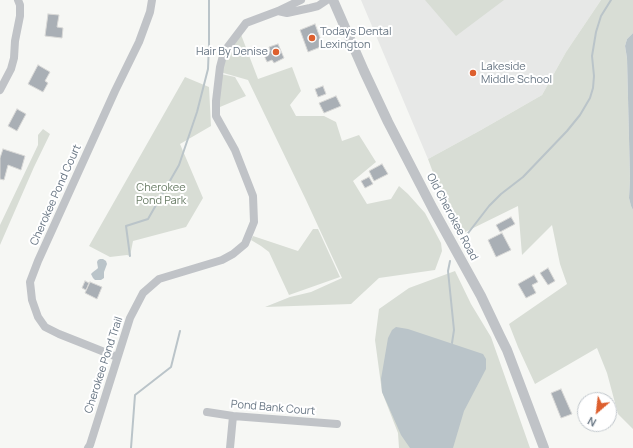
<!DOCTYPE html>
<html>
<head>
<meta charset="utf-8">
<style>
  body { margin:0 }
  #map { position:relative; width:633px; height:448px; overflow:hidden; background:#f6f7f4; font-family:Manrope,sans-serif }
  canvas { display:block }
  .north { position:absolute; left:577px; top:392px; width:40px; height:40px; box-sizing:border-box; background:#fff; border:1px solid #c2c8cd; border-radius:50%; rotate:208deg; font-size:11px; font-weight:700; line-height:16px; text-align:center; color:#677583 }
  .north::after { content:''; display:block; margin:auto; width:14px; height:18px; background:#dd5f2e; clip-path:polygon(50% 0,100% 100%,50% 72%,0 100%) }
</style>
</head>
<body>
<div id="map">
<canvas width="633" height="448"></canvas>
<div class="north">N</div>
</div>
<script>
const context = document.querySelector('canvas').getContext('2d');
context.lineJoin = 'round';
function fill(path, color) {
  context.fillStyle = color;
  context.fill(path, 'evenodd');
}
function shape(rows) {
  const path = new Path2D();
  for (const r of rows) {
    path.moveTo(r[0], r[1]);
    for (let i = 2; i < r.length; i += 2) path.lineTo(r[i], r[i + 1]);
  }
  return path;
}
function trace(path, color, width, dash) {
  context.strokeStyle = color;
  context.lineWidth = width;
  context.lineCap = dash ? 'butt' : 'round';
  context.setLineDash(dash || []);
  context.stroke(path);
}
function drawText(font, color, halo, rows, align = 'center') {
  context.font = font + ' Manrope,sans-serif';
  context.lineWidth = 4;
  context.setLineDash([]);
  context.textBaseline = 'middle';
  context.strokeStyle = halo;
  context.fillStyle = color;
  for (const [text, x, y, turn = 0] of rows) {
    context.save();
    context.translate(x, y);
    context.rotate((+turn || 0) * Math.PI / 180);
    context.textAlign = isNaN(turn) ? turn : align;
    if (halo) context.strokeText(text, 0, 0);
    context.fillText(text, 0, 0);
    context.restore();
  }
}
const built = shape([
  [361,0,601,0,566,52,542,95,481,130,428,159]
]);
const green = shape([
  [425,0,504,0,456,36],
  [601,0,633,0,633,33,627,39,625,46,627,58,630,179,629,198,631,206,633,210,633,429,618,414,607,373,597,348,535,384,518,347,509,324,567,284,560,264,552,225,522,255,518,206,459,235,444,202,428,159,481,130,542,95,566,52],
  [240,32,258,79,292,67,301,91,290,105,296,116,324,116,336,122,342,141,359,135,376,162,353,181,367,204,391,199,399,186,408,194,425,213,441,243,442,251,435,270,379,278,351,304,265,307,290,297,311,292,342,278,306,200,248,80,220,72,220,67],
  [221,74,235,77,246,96,220,107,219,104],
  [185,77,209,87,211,126,180,144,203,198,186,227,133,241,130,256,127,255,110,257,89,246],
  [43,129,50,134,34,167,0,245,0,225,38,145,38,135],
  [313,229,318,229,340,277,289,295,269,252,261,246,251,240,253,236,298,251],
  [455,271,471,304,491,337,530,448,399,448,398,433,382,392,375,340,379,309,409,288]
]);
const water = shape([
  [633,33,633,210,631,206,629,198,630,179,627,58,625,46,627,39],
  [100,259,103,259,106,261,107,264,104,272,104,278,101,280,95,280,93,278,91,274,93,272,97,269,98,268,97,262,98,260],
  [396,327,408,329,483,354,486,359,486,369,464,411,453,448,410,448,401,435,382,392,381,379,388,338,392,330]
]);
const stream = shape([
  [462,241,489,206,501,194,523,177,567,131,580,115,590,98,593,88,594,76,592,56,596,32,601,16,611,0],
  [130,256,126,226,148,219,179,165,197,112,208,69,209,44,209,0],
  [450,261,448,271,454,330,452,343],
  [131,448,135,395,171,367,180,331]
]);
const building = shape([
  [48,14,59,15,57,27,63,28,62,38,45,36,48,14],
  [315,24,323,46,308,52,300,30,315,24],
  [278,44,284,58,274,63,272,60,267,62,263,53,270,51,269,47,278,44],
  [38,65,50,72,45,81,48,83,43,92,28,84,38,65],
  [323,86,326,94,318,97,315,89,323,86],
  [336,96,341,106,324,113,319,103,336,96],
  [17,109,26,114,17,131,8,126,17,109],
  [3,149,25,156,21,170,8,165,4,180,0,179,0,158,3,149],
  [382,164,388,174,374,181,369,171,382,164],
  [369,177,373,184,365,188,361,181,369,177],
  [511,217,515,224,500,232,496,225,511,217],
  [502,233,511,250,496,257,488,240,502,233],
  [548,268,555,281,548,285,540,273,548,268],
  [534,275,538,282,532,285,536,293,526,298,518,284,534,275],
  [85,281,89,283,86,290,82,288,85,281],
  [90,282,102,287,97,299,85,293,90,282],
  [561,389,572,414,561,418,551,393,561,389]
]);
const minor = shape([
  [278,11,287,13,310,8,318,6,327,0],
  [0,90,11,69,14,58,15,41,20,16,20,5,18,0],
  [117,357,59,334,45,327,38,317,32,300,30,282,38,261,115,91,139,42,150,12,152,0],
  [207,412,233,416,337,424],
  [88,448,90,445,130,318,143,293,159,279,222,260,233,254,245,244,254,222,253,196,235,150,216,116,216,101,220,67,224,52,246,23,278,11,301,0],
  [230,448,233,416]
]);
const tertiary = shape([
  [333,0,364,71,388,122,433,209,481,296,500,336,507,350,544,448]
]);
const markers = [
  [312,38,4,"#dd5f2e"],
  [276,52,4,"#dd5f2e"],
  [473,73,4,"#dd5f2e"]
];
const poiNames = [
  ["Todays Dental",320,32],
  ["Lexington",320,45],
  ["Hair By Denise",268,52,"right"],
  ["Lakeside",481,67],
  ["Middle School",481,80]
];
const parkNames = [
  ["Cherokee",161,188],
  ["Pond Park",161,201]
];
const streetNames = [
  ["Cherokee Pond Court",56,195,-66],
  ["Old Cherokee Road",452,217,62],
  ["Cherokee Pond Trail",104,365,-72],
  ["Pond Bank Court",273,408,5]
];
fill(built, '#e7e8e7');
fill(green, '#d8ddd5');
fill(water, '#bac4c9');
trace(stream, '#bac4c9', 2);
fill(building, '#a9afb5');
trace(building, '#d8d8d6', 1);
trace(minor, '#c0c3c7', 8);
trace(tertiary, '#c0c3c7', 10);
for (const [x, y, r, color] of markers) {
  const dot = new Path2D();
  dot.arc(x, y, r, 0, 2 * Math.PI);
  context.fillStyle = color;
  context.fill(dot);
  trace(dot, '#fff', 1.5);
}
drawText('11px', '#677583', '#fff', poiNames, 'left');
drawText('11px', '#687b65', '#fff', parkNames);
drawText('11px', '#677583', '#fff', streetNames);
</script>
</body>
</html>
